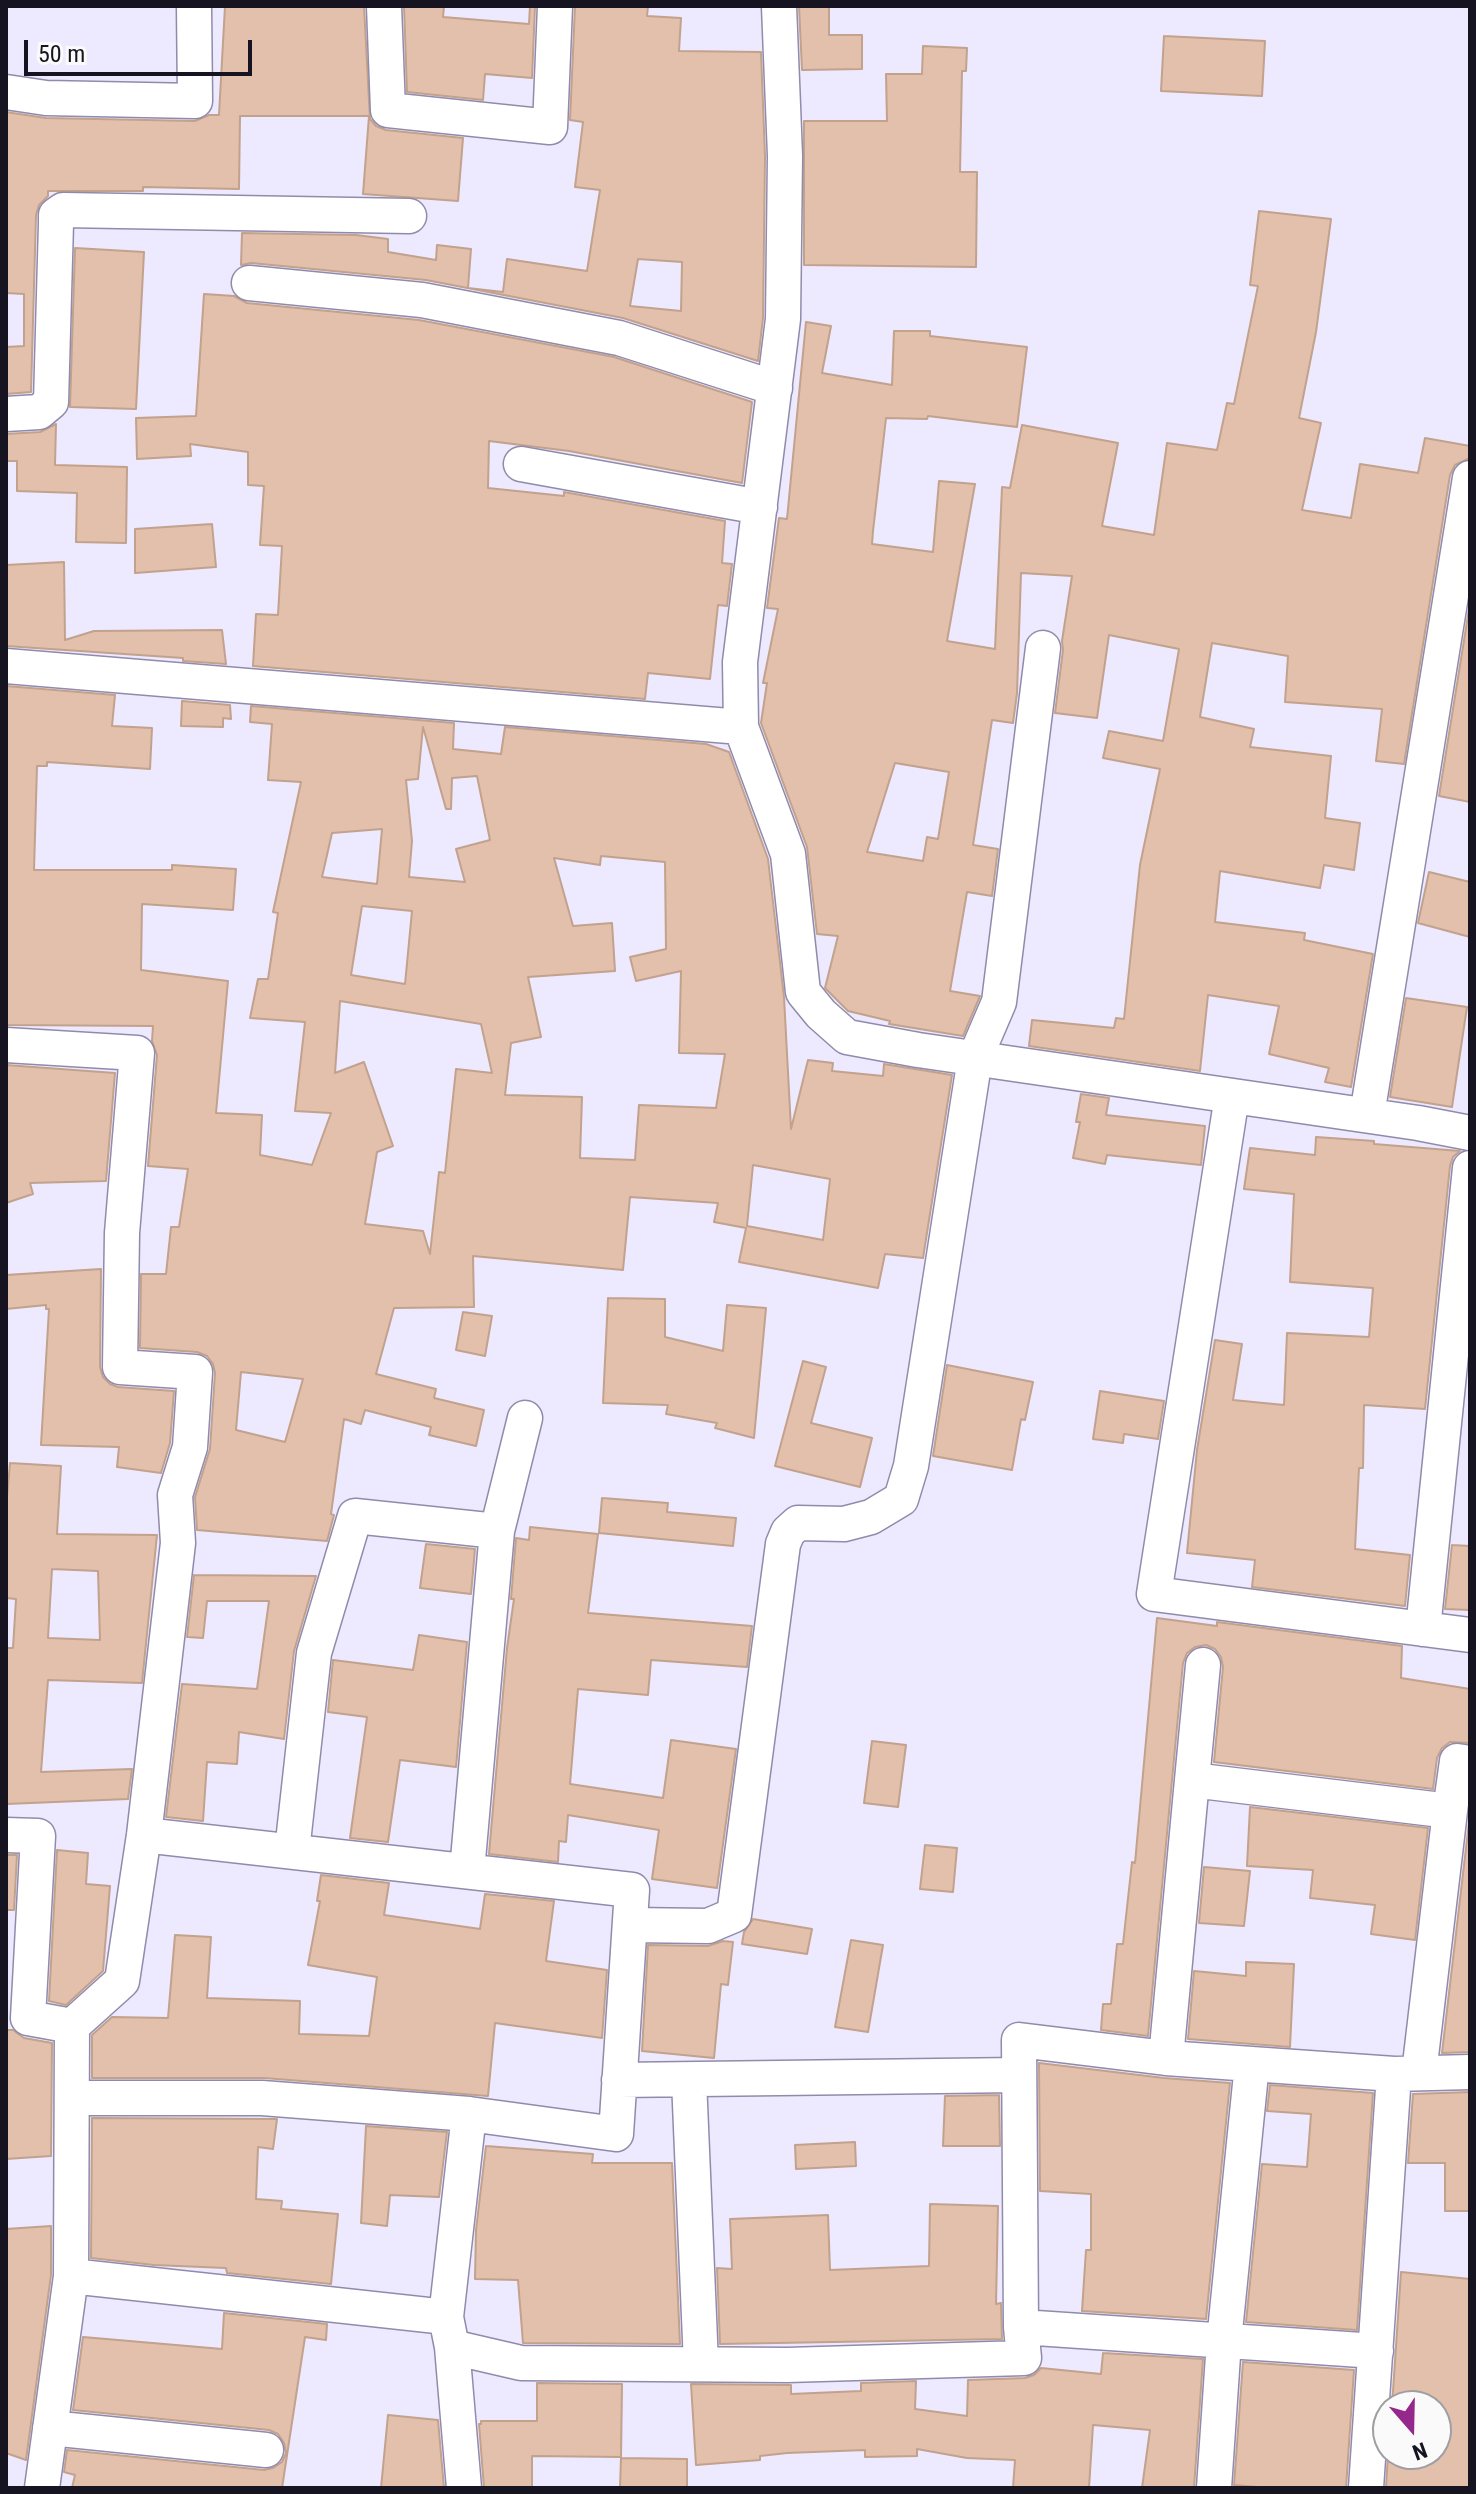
<!DOCTYPE html>
<html>
<head>
<meta charset="utf-8">
<style>
  body { margin:0 }
  #map { position:relative; width:1476px; height:2494px; overflow:hidden; background:#ede9ff; font-family:"Roboto Condensed",sans-serif }
  canvas { display:block }
  .frame { position:absolute; inset:0; border:8px solid #161420; pointer-events:none }
  .north { position:absolute; left:1372px; top:2390px; width:80px; height:80px; box-sizing:border-box; background:#fafafa; border:2px solid #9f9ea3; border-radius:50%; rotate:160deg; font-size:22px; font-weight:700; line-height:32px; text-align:center; color:#161420 }
  .north::after { content:''; display:block; margin:auto; width:28px; height:36px; background:#94298b; clip-path:polygon(50% 0,100% 100%,50% 72%,0 100%) }
  .scale { position:absolute; left:24px; top:40px; width:228px; height:36px; box-sizing:border-box; border:4px solid #161420; border-top:0; padding-left:10px; font-size:24px; line-height:28px; white-space:nowrap; color:#161420; -webkit-text-stroke:6px #fafafa; paint-order:stroke }
</style>
</head>
<body>
<div id="map">
<canvas width="1476" height="2494"></canvas>
<div class="frame"></div>
<div class="north">N</div>
<div class="scale">50 m</div>
</div>
<script>
const context = document.querySelector('canvas').getContext('2d');
context.lineJoin = 'round';
function fill(path, color) {
  context.fillStyle = color;
  context.fill(path, 'evenodd');
}
function shape(rows) {
  const path = new Path2D();
  for (const r of rows) {
    path.moveTo(r[0], r[1]);
    for (let i = 2; i < r.length; i += 2) path.lineTo(r[i], r[i + 1]);
  }
  return path;
}
function trace(path, color, width, dash) {
  context.strokeStyle = color;
  context.lineWidth = width;
  context.lineCap = dash ? 'butt' : 'round';
  context.setLineDash(dash || []);
  context.stroke(path);
}
const building = shape([
  [225,6,364,6,370,119,376,126,386,130,463,138,458,201,363,194,369,116,240,116,239,189,143,187,143,191,48,191,48,196,39,205,36,215,31,392,6,394,6,347,24,346,24,294,6,293,6,112,46,118,195,121,209,115,219,115,225,6],
  [404,6,444,6,443,17,529,24,530,6,535,6,532,78,485,74,483,100,407,92,404,6],
  [575,6,648,6,647,16,681,18,679,51,761,52,765,156,763,318,758,361,623,318,426,280,251,263,241,265,242,233,356,235,388,239,388,252,436,260,437,245,471,249,468,288,503,292,507,259,587,271,600,190,575,187,583,122,570,120,575,6],
  [638,259,682,262,681,311,630,306,638,259],
  [799,6,829,6,829,35,862,35,862,69,802,70,799,6],
  [1164,36,1265,41,1262,96,1161,91,1164,36],
  [923,46,967,48,966,71,962,71,960,172,977,172,976,267,804,265,804,121,887,121,886,74,922,74,923,46],
  [1259,211,1331,219,1316,332,1299,418,1321,423,1302,510,1351,518,1360,464,1418,473,1425,438,1470,446,1470,458,1455,465,1450,475,1404,764,1376,761,1382,709,1285,702,1288,656,1212,643,1200,717,1254,729,1250,747,1331,756,1325,818,1360,823,1354,870,1324,865,1320,888,1220,871,1215,922,1305,933,1304,940,1373,954,1351,1087,1325,1082,1329,1068,1269,1054,1279,1006,1208,995,1200,1071,1029,1046,1032,1020,1114,1028,1116,1018,1124,1019,1140,865,1160,769,1103,758,1109,731,1163,741,1179,649,1109,635,1097,718,1055,713,1063,650,1062,641,1072,576,1021,573,1017,693,1013,723,992,720,973,845,998,849,992,896,967,892,950,991,980,996,963,1036,889,1024,890,1021,848,1011,825,988,838,936,817,934,807,847,761,723,767,683,763,683,778,609,767,608,779,518,787,519,806,322,831,326,822,373,892,385,894,331,930,331,930,336,1027,347,1017,427,928,416,927,419,886,418,873,531,872,544,933,552,939,481,975,484,947,641,995,649,1002,487,1010,488,1022,425,1118,443,1102,526,1154,535,1167,443,1217,450,1227,403,1234,404,1258,286,1250,285,1259,211],
  [895,763,949,772,938,839,927,837,923,861,867,852,895,763],
  [75,248,144,252,136,409,70,407,75,248],
  [204,294,234,296,247,303,419,320,614,357,752,402,742,483,569,451,489,441,488,488,564,496,564,492,725,521,722,563,732,564,727,606,718,605,710,679,648,673,645,699,253,666,256,614,278,615,282,546,260,545,264,486,248,485,248,452,190,444,191,456,137,459,136,418,196,416,204,294],
  [56,424,55,465,127,467,126,543,76,542,77,493,17,491,17,461,6,461,6,434,40,432,56,424],
  [212,524,216,567,135,573,135,529,212,524],
  [64,562,65,640,94,631,222,630,226,664,183,661,183,658,6,646,6,565,64,562],
  [1470,603,1470,802,1439,796,1470,603],
  [6,686,115,695,112,726,152,728,150,769,47,762,47,766,37,766,34,870,172,870,172,865,236,869,233,910,142,904,141,970,228,981,216,1113,262,1115,260,1155,312,1165,331,1113,295,1111,305,1022,250,1018,258,979,268,979,278,913,273,912,301,782,268,780,272,724,250,722,251,706,454,723,453,749,501,754,505,727,706,744,729,752,768,859,784,997,791,1129,808,1060,833,1063,832,1071,883,1076,884,1064,952,1075,923,1258,885,1254,878,1288,739,1262,746,1228,714,1222,718,1203,630,1197,623,1270,473,1256,474,1307,394,1308,376,1374,436,1389,434,1398,484,1410,476,1446,429,1435,431,1427,365,1410,361,1424,344,1419,331,1514,334,1515,327,1541,197,1530,195,1497,210,1449,215,1373,213,1364,207,1356,197,1352,140,1348,141,1274,166,1274,171,1227,179,1227,188,1169,148,1166,157,1055,152,1041,153,1026,6,1025,6,686],
  [423,727,446,809,451,809,452,778,477,776,490,840,456,849,465,882,409,877,412,841,406,780,418,779,423,727],
  [382,829,377,884,322,877,332,833,382,829],
  [601,856,665,862,666,949,630,957,636,981,681,971,679,1053,725,1054,716,1108,639,1105,635,1160,580,1158,582,1097,505,1095,511,1043,541,1037,528,977,615,971,612,923,573,926,554,858,600,865,601,856],
  [362,906,412,911,405,984,351,975,362,906],
  [340,1001,481,1024,492,1073,456,1069,445,1173,439,1172,430,1254,423,1231,365,1224,377,1152,393,1146,364,1062,335,1073,340,1001],
  [753,1165,830,1179,823,1240,747,1226,753,1165],
  [241,1372,303,1379,285,1442,236,1430,241,1372],
  [182,701,230,705,231,719,223,718,223,727,181,726,182,701],
  [1429,872,1470,882,1470,937,1418,923,1429,872],
  [1406,998,1467,1007,1452,1107,1390,1097,1406,998],
  [6,1065,115,1073,106,1181,30,1183,33,1194,6,1203,6,1065],
  [1081,1094,1109,1098,1106,1115,1205,1126,1201,1165,1107,1155,1105,1164,1073,1158,1080,1122,1076,1122,1081,1094],
  [1316,1137,1374,1141,1374,1144,1460,1151,1453,1157,1450,1166,1425,1409,1364,1405,1363,1468,1359,1468,1355,1549,1410,1555,1405,1606,1252,1587,1255,1560,1187,1553,1197,1450,1215,1340,1242,1344,1233,1400,1284,1405,1287,1333,1369,1337,1373,1288,1290,1282,1294,1194,1244,1189,1250,1148,1315,1155,1316,1137],
  [101,1269,100,1367,103,1377,110,1384,118,1387,174,1391,170,1443,161,1473,117,1467,119,1447,41,1445,49,1309,46,1309,46,1305,6,1309,6,1275,101,1269],
  [608,1298,665,1299,665,1337,723,1351,727,1305,766,1308,754,1438,715,1428,717,1423,666,1414,668,1405,603,1403,608,1298],
  [463,1312,492,1316,485,1356,456,1350,463,1312],
  [803,1361,826,1367,811,1423,872,1438,860,1487,775,1466,803,1361],
  [947,1365,1033,1382,1025,1420,1021,1419,1012,1470,933,1456,947,1365],
  [1100,1391,1164,1401,1158,1439,1124,1434,1123,1443,1093,1439,1100,1391],
  [10,1463,61,1466,57,1534,157,1535,142,1683,48,1680,41,1772,132,1769,128,1799,6,1804,6,1648,13,1648,16,1599,6,1598,6,1508,10,1463],
  [52,1569,98,1571,100,1640,48,1638,52,1569],
  [602,1498,668,1503,667,1512,736,1518,733,1546,599,1533,602,1498],
  [530,1527,598,1534,588,1613,752,1626,747,1667,651,1660,648,1695,578,1689,570,1784,663,1798,671,1740,736,1749,717,1888,652,1879,659,1830,568,1815,566,1842,559,1841,558,1862,489,1854,507,1648,514,1599,511,1599,516,1538,529,1540,530,1527],
  [426,1544,475,1549,471,1594,420,1588,426,1544],
  [1452,1545,1470,1546,1470,1610,1445,1609,1452,1545],
  [194,1575,316,1576,294,1651,284,1739,239,1732,237,1764,207,1762,203,1821,166,1817,182,1684,257,1689,269,1601,207,1601,203,1638,187,1637,194,1575],
  [1157,1618,1217,1626,1217,1622,1402,1646,1401,1678,1470,1689,1470,1743,1450,1742,1442,1748,1437,1758,1433,1789,1214,1762,1223,1667,1221,1657,1215,1649,1206,1645,1195,1647,1187,1653,1183,1663,1148,2036,1101,2030,1103,2004,1111,2004,1117,1944,1123,1944,1132,1862,1135,1863,1157,1618],
  [419,1635,467,1642,456,1767,400,1760,388,1842,350,1838,367,1717,328,1712,333,1660,413,1670,419,1635],
  [872,1741,906,1745,898,1807,864,1803,872,1741],
  [1250,1807,1428,1828,1415,1940,1371,1934,1375,1905,1310,1898,1313,1870,1247,1866,1250,1807],
  [1470,1812,1470,2052,1442,2053,1470,1814,1470,1812],
  [925,1845,957,1848,953,1892,920,1889,925,1845],
  [57,1850,88,1853,86,1884,110,1886,103,1971,66,2005,49,2001,57,1850],
  [6,1855,17,1855,14,1910,6,1910,6,1855],
  [1204,1867,1250,1871,1244,1926,1199,1923,1204,1867],
  [321,1875,389,1883,384,1915,480,1929,485,1894,554,1901,546,1961,607,1970,602,2038,495,2023,488,2096,264,2078,92,2078,92,2035,112,2017,168,2018,175,1935,211,1937,207,1998,300,2001,299,2034,369,2036,377,1977,308,1965,320,1901,317,1901,321,1875],
  [753,1919,812,1929,807,1954,742,1944,744,1932,753,1919],
  [851,1940,883,1945,868,2032,835,2027,851,1940],
  [723,1941,733,1942,728,1985,721,1984,714,2058,642,2051,648,1945,708,1946,723,1941],
  [1246,1962,1294,1964,1290,2047,1188,2039,1194,1971,1246,1976,1246,1962],
  [6,2030,13,2030,24,2038,52,2043,51,2156,6,2159,6,2030],
  [1039,2063,1164,2078,1230,2083,1206,2319,1082,2311,1086,2250,1091,2250,1091,2194,1040,2191,1039,2063],
  [1270,2085,1373,2093,1357,2330,1246,2322,1262,2164,1307,2167,1311,2114,1267,2111,1270,2085],
  [1470,2092,1470,2211,1445,2211,1445,2163,1408,2163,1413,2094,1470,2092],
  [999,2095,1000,2146,943,2146,945,2096,999,2095],
  [92,2118,277,2119,273,2149,258,2147,256,2199,282,2201,281,2209,338,2214,331,2284,227,2273,226,2268,154,2265,91,2258,92,2118],
  [366,2126,447,2132,439,2197,390,2195,387,2226,361,2223,366,2126],
  [855,2142,856,2166,796,2169,795,2145,855,2142],
  [486,2146,593,2154,592,2163,672,2163,680,2344,523,2343,518,2280,475,2279,476,2230,486,2146],
  [930,2204,998,2206,996,2304,1001,2303,1002,2339,720,2344,717,2268,732,2269,730,2219,828,2215,830,2270,929,2266,930,2204],
  [51,2226,51,2275,26,2460,6,2453,6,2229,51,2226],
  [1401,2272,1470,2279,1469,2488,1386,2488,1388,2454,1436,2454,1436,2406,1392,2406,1401,2272],
  [224,2313,327,2324,326,2340,305,2337,282,2488,72,2488,75,2475,64,2472,67,2450,264,2470,273,2468,282,2462,286,2453,284,2443,278,2434,269,2430,73,2410,83,2337,222,2349,224,2313],
  [1103,2353,1203,2359,1194,2488,1142,2488,1150,2430,1093,2425,1089,2488,1013,2488,1015,2460,967,2458,917,2449,917,2456,865,2457,865,2450,787,2453,760,2456,760,2460,696,2465,691,2384,791,2385,791,2394,861,2391,861,2383,916,2381,915,2409,967,2416,968,2380,1025,2378,1034,2375,1041,2368,1101,2374,1103,2353],
  [1243,2362,1354,2370,1346,2488,1269,2488,1234,2485,1243,2362],
  [537,2383,622,2384,621,2457,532,2456,532,2488,484,2488,479,2424,481,2424,481,2421,537,2421,537,2383],
  [388,2415,438,2420,444,2488,381,2488,388,2415],
  [621,2458,687,2459,687,2488,620,2488,621,2458]
]);
const minor = shape([
  [384,6,388,110,550,127,555,6],
  [779,6,785,156,783,319,740,662,741,727,788,854,803,992,821,1014,847,1037,918,1050,1418,1123,1470,1133],
  [6,92,46,98,195,101,194,6],
  [249,283,422,300,619,338,775,388],
  [6,414,39,412,51,402,56,223,56,215,63,210,409,216],
  [521,464,760,507],
  [6,666,741,727],
  [6,1045,137,1053,122,1233,120,1367,195,1372,190,1447,175,1495,178,1543,144,1835,122,1981,72,2026,71,2276,42,2488],
  [1232,1096,1154,1594,1470,1635],
  [1367,1115,1470,478],
  [1423,1629,1470,1168],
  [1192,1780,1203,1665],
  [6,1835,38,1836,28,2018,72,2026],
  [292,1851,314,1653,355,1516,497,1531,525,1418],
  [467,1871,497,1531],
  [630,1925,708,1926,734,1915,783,1544,788,1532,798,1523,844,1524,871,1517,901,1499,911,1466,975,1058,999,1002,1043,648],
  [1166,2058,1192,1780,1450,1811,1457,1761,1470,1763],
  [1419,2073,1450,1811],
  [619,2080,1018,2075],
  [689,2080,701,2364],
  [73,2098,262,2098,469,2114,616,2134,632,1890,144,1835],
  [71,2276,446,2317,452,2347,521,2363,787,2365,1024,2358,1021,2327],
  [446,2317,469,2114],
  [452,2347,464,2488],
  [1376,2351,1021,2327,1019,2040,1166,2058,1394,2074,1470,2072],
  [50,2428,266,2450],
  [1214,2488,1224,2341,1252,2064],
  [1366,2488,1394,2074]
]);
fill(building, '#e3c0ac');
trace(building, '#c2a18d', 2);
trace(minor, '#908bab', 37);
trace(minor, '#fff', 34);
</script>
</body>
</html>
